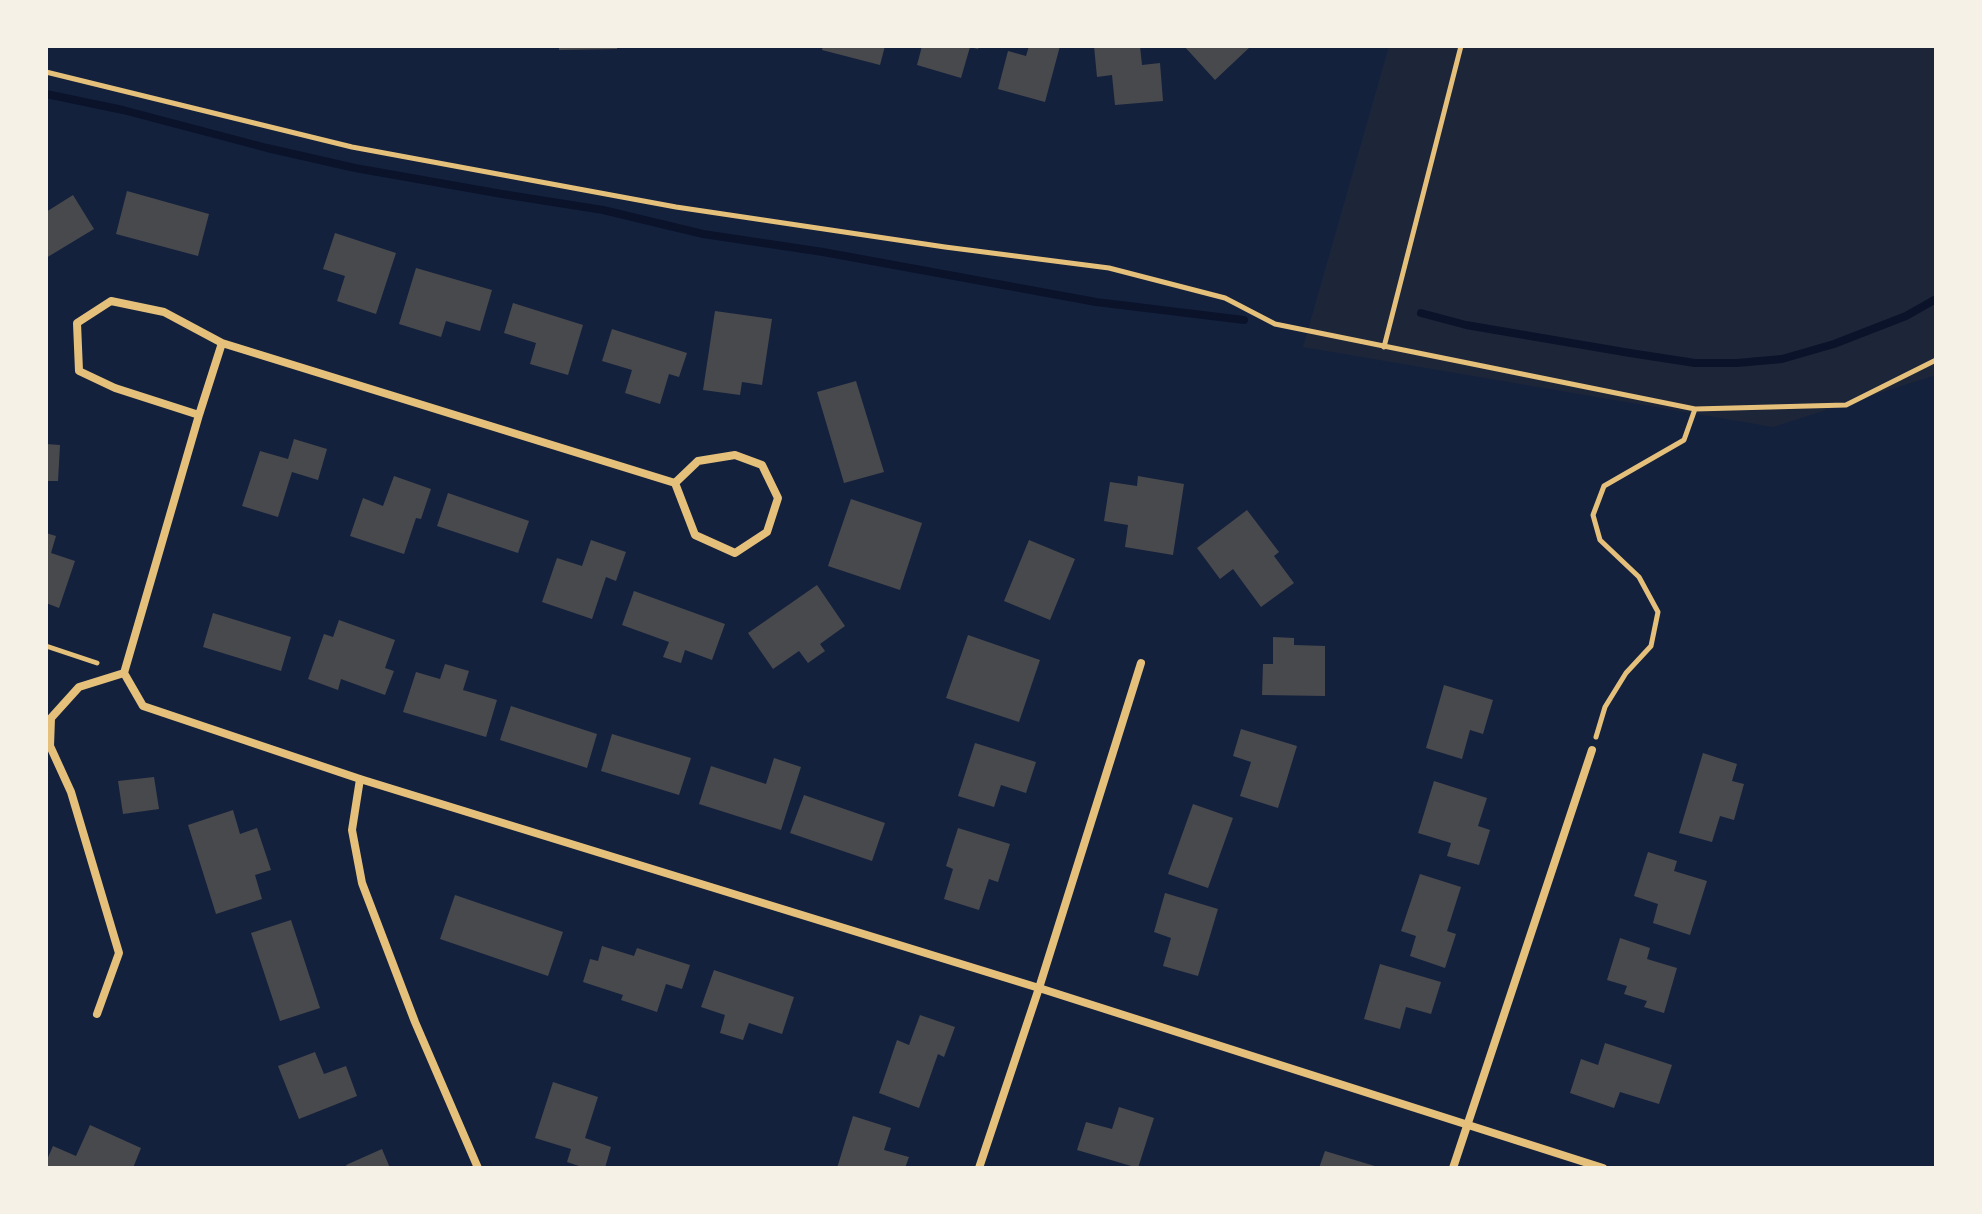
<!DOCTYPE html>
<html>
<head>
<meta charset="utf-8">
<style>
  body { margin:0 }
  #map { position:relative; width:1982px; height:1214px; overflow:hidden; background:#14213d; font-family:Helvetica,sans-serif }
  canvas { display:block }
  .frame { position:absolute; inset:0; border:48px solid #f6f1e7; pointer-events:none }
</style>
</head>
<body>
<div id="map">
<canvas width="1982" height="1214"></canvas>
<div class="frame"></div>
</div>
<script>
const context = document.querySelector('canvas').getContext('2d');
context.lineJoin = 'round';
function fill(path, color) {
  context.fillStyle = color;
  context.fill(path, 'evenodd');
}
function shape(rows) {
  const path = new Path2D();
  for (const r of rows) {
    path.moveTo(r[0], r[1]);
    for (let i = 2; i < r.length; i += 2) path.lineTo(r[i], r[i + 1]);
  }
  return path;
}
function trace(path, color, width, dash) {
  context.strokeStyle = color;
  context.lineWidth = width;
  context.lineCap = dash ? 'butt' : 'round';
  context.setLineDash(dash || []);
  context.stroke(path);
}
const green = shape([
  [1389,46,1936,46,1936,375,1773,427,1303,347]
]);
const stream = shape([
  [46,94,123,110,267,148,355,168,502,194,603,210,703,234,823,252,1096,302,1244,320],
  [1421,313,1466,325,1630,353,1695,363,1737,363,1782,359,1834,344,1906,316,1936,299]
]);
const building = shape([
  [559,46,617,46,617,49,559,50],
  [823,46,885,46,880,65,822,50],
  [922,46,979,46,978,49,970,47,961,78,917,65],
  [1029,46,1060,46,1045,102,998,89,1008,51,1026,56],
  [1094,46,1140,46,1142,65,1160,63,1163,101,1115,105,1112,75,1097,77],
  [1184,46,1251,46,1215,80],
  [127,191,209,214,198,256,116,234],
  [73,195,94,229,46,258,46,212],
  [335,233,396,253,376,314,337,301,345,276,323,269],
  [416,268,492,290,480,331,446,321,441,337,399,324],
  [513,303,583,325,568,375,530,364,536,343,504,333],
  [715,311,772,319,762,385,742,382,740,395,703,390],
  [612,329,687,353,679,377,669,374,660,404,625,393,632,370,602,361],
  [856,381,884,472,844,483,817,392],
  [294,439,327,449,318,480,292,472,278,517,242,506,260,451,288,459],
  [46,444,60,445,58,481,46,481],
  [394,476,431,489,421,519,416,518,404,554,350,536,363,498,383,506],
  [1138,476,1184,484,1173,555,1125,547,1128,525,1104,521,1110,482,1137,486],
  [448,493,529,521,518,553,437,526],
  [851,499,922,523,900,590,828,566],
  [1247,510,1279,552,1274,556,1294,583,1261,607,1233,569,1220,579,1197,548],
  [46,533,56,536,51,553,75,561,59,608,46,603],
  [591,540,626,552,616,581,606,577,592,619,542,602,557,558,582,566],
  [1029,540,1075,559,1050,620,1004,601],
  [817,585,845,626,820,644,825,651,808,663,799,651,773,669,748,633],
  [634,591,725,624,712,660,685,650,681,663,663,657,669,642,622,625],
  [213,613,291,637,281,671,203,647],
  [339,620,395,640,385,668,394,671,385,695,341,679,338,690,308,679,324,634,333,637],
  [968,635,1040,660,1019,722,946,698],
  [1273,637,1294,638,1294,645,1325,646,1325,696,1262,695,1263,664,1273,664],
  [445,664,469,671,463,690,497,700,486,737,403,712,416,672,440,679],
  [1444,685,1493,700,1483,734,1470,730,1462,759,1426,748],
  [511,706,597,734,587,768,500,740],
  [1241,729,1297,746,1278,808,1240,796,1251,762,1233,756],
  [612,734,691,758,679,795,601,771],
  [975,743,1036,762,1026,793,1001,785,994,807,958,796],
  [1703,753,1737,764,1732,781,1744,784,1734,820,1720,816,1712,842,1679,833],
  [774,758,801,767,781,830,699,804,711,766,766,784],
  [154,777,159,809,123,814,118,781],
  [1434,781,1487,798,1478,826,1490,830,1479,865,1447,856,1451,843,1418,833],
  [804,795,885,823,872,861,790,833],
  [1193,804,1233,818,1208,888,1168,874],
  [233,810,240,834,257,828,271,870,255,875,262,899,216,914,188,825],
  [958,828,1010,844,998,882,989,879,979,910,944,899,953,869,946,866],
  [1648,852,1677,861,1674,871,1707,881,1690,935,1653,923,1658,904,1634,896],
  [1420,874,1461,887,1447,931,1456,934,1445,968,1410,956,1416,936,1401,931],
  [1165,893,1218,909,1198,976,1163,966,1171,938,1154,932],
  [455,895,563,932,548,976,440,939],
  [291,920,320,1008,280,1021,251,933],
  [1620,938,1650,948,1647,959,1677,968,1664,1013,1644,1007,1647,1001,1624,994,1627,986,1607,980],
  [602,946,634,956,637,948,690,965,682,989,666,984,657,1012,621,1000,623,995,583,982,590,959,598,961],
  [1380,964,1441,982,1431,1014,1406,1007,1400,1029,1364,1019],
  [714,970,794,997,782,1034,749,1023,743,1040,720,1033,725,1015,701,1007],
  [920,1015,955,1027,944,1057,938,1054,919,1108,879,1093,897,1040,909,1045],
  [1605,1043,1672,1065,1659,1104,1620,1092,1614,1108,1570,1093,1581,1059,1598,1065],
  [315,1052,324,1074,346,1066,357,1096,299,1119,278,1066],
  [553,1082,598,1097,585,1138,611,1147,605,1168,585,1168,567,1162,571,1149,535,1138],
  [1119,1107,1154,1118,1138,1168,1077,1150,1086,1122,1112,1129],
  [853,1116,891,1128,884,1150,909,1157,905,1168,837,1168],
  [90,1125,141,1148,133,1168,46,1168,46,1162,53,1146,76,1156],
  [382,1149,390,1168,348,1168,346,1165],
  [1325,1151,1378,1167,1378,1168,1319,1168]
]);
const path = shape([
  [46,72,352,147,676,207,945,247,1109,268,1225,298,1275,324,1695,409,1846,405,1936,360],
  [1384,347,1461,46],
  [46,646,97,663],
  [1596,737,1605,707,1626,673,1651,646,1658,612,1639,577,1600,540,1593,515,1604,486,1684,440,1695,409]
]);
const minor = shape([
  [199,415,115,388,79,371,77,323,111,301,164,312,222,343,675,483,695,535,735,553,767,532,778,498,762,465,735,455,698,461,675,483],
  [124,673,143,706,360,779,1039,988,1603,1168],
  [124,673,199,415,222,343],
  [360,779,352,830,362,883,415,1022,478,1168],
  [97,1014,119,953,71,792,50,746,51,718,79,687,124,673],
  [979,1168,1039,988,1141,663],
  [1453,1168,1592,750]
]);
fill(green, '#1d2539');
trace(stream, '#0b132b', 8);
fill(building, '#48494c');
trace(path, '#e5c07b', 5);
trace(minor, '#e5c07b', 8);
</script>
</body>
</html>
